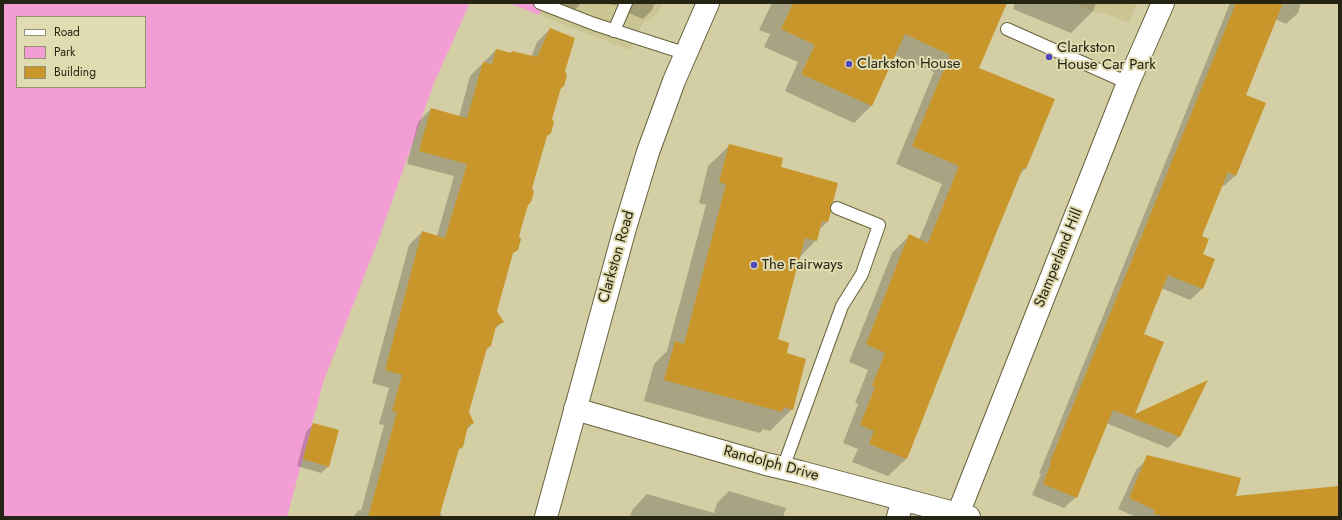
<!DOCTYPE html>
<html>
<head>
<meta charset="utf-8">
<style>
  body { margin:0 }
  #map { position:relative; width:1342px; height:520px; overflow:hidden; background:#d3cea4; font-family:Jost,sans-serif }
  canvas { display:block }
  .frame { position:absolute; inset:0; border:4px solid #262413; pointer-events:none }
  .legend { position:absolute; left:16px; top:16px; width:130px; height:72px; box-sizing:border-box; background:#e0dbb0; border:1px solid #969271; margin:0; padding:5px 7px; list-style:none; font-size:12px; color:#262413 }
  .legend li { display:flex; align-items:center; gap:8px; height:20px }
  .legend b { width:20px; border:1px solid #969271 }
</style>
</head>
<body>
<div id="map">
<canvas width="1342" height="520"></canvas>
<div class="frame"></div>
<ul class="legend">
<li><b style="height:5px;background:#fff"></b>Road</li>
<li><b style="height:11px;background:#f29ed4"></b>Park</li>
<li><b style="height:11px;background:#c8962b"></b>Building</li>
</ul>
</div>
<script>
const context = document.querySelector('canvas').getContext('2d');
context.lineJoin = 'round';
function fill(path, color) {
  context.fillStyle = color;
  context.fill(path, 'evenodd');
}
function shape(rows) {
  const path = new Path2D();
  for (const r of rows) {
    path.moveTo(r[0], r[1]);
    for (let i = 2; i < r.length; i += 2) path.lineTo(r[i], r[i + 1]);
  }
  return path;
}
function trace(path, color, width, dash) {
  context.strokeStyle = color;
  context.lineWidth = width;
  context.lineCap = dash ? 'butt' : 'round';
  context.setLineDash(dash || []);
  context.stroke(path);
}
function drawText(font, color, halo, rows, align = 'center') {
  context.font = font + ' Jost,sans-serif';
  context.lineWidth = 4;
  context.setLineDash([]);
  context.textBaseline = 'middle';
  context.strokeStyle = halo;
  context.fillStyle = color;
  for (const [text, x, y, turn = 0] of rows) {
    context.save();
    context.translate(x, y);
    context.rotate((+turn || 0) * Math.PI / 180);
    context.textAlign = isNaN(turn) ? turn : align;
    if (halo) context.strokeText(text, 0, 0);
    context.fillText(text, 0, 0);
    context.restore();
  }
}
const built = shape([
  [544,3,663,3,658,13,642,24,630,50,539,15],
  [1072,3,1137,3,1129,23,1107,14,1094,12]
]);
const green = shape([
  [3,3,470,3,434,83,379,238,324,380,287,517,3,517],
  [17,17,145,17,145,87,17,87],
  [509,3,544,3,539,15]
]);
const shadow = shape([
  [549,3,581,3,571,14],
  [608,3,655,3,652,10,643,19,624,11,620,5,613,5],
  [772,3,1006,3,977,68,1054,100,1025,169,1020,174,996,230,906,459,888,476,852,462,858,449,843,443,858,404,855,403,868,370,849,362,892,253,909,236,919,240,942,184,896,164,934,72,895,55,872,105,854,123,785,91,798,62,764,47,770,34,759,30],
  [1015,3,1096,3,1093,11,1071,33,1013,9],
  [1230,3,1301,3,1298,13,1286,24,1275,19,1244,95,1236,175,1224,186,1221,185,1200,236,1201,255,1214,260,1202,289,1190,300,1161,288,1143,335,1133,416,1180,436,1168,448,1106,423,1076,497,1064,508,1032,495,1041,474,1039,474],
  [550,29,560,89,518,236,517,250,512,254,496,312,502,322,494,330,490,346,486,350,468,412,473,423,466,431,462,447,457,451,440,512,442,517,353,517,359,510,361,511,384,425,379,424,389,388,372,383,409,245,422,232,437,236,454,176,407,164,418,122,431,109,459,117,470,76,496,50,510,54,512,52,531,57,537,42],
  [730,145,779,168,829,205,827,222,819,230,816,240,799,258,777,340,792,409,770,431,763,429,760,433,644,401,654,364,667,351,706,205,699,203,708,166],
  [313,424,329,466,321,473,297,466,306,432],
  [1147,459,1235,497,1339,487,1339,517,1136,517,1118,509,1136,470],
  [729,491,786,508,783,517,630,517,632,510,647,494,714,513,717,503]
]);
const building = shape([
  [793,3,1007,3,979,68,1055,99,1026,169,1023,168,997,231,907,459,869,444,874,431,860,425,875,387,872,386,885,353,866,344,909,234,928,243,959,166,912,146,950,55,905,34,872,106,801,74,815,45,781,29],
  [1236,3,1283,3,1246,95,1266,103,1236,176,1228,172,1202,236,1209,239,1203,254,1215,259,1203,289,1168,275,1144,334,1164,342,1135,414,1208,380,1180,437,1113,410,1077,498,1043,484,1051,463,1050,462],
  [550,28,575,38,565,71,567,75,564,86,561,88,552,119,554,122,551,133,547,136,532,188,534,192,531,202,528,205,519,236,521,239,518,250,513,253,497,311,504,322,496,326,491,346,487,348,469,412,474,423,468,426,463,447,459,449,439,517,368,517,397,412,392,411,402,375,385,370,422,231,445,238,467,164,419,151,431,108,467,118,483,62,492,64,496,49,511,53,512,51,537,57],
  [729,144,783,158,781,167,838,183,833,202,830,206,831,212,828,222,822,221,817,241,805,238,778,339,789,343,787,353,806,359,793,410,784,407,782,412,664,380,675,341,684,344,726,184,719,182],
  [313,423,339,430,329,467,303,459],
  [1147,455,1241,478,1236,496,1339,486,1339,517,1168,517,1154,514,1155,510,1129,498]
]);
const service = shape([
  [540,3,594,24,687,54],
  [1007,29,1128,83],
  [614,31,626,3],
  [783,468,842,306,862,274,879,225,837,208]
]);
const minor = shape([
  [575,409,766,464,800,472,969,517],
  [958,514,1128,83,1163,3],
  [898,517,903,499]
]);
const secondary = shape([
  [546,517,625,228,648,152,674,81,708,3]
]);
const markers = [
  [1049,57,4,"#5246bd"],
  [849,64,4,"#5246bd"],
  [754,265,4,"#5246bd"]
];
const poiNames = [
  ["Clarkston",1057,48],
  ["House Car Park",1057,65],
  ["Clarkston House",857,64],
  ["The Fairways",762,265]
];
const streetNames = [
  ["Clarkston Road",617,257,-74],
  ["Stamperland Hill",1059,258,-68],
  ["Randolph Drive",771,464,15]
];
fill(built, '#cbc493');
fill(green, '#f29ed4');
fill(shadow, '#0003');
fill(building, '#c8962b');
trace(service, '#67623c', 14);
trace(minor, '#67623c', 24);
trace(secondary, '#67623c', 24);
trace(service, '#fff', 12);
trace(minor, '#fff', 22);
trace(secondary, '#fff', 22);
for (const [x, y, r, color] of markers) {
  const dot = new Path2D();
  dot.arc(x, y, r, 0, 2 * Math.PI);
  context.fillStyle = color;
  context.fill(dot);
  trace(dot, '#e0dbb0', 1.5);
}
drawText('15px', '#262413', '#e0dbb0', poiNames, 'left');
drawText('15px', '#262413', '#e0dbb0', streetNames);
</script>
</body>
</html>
